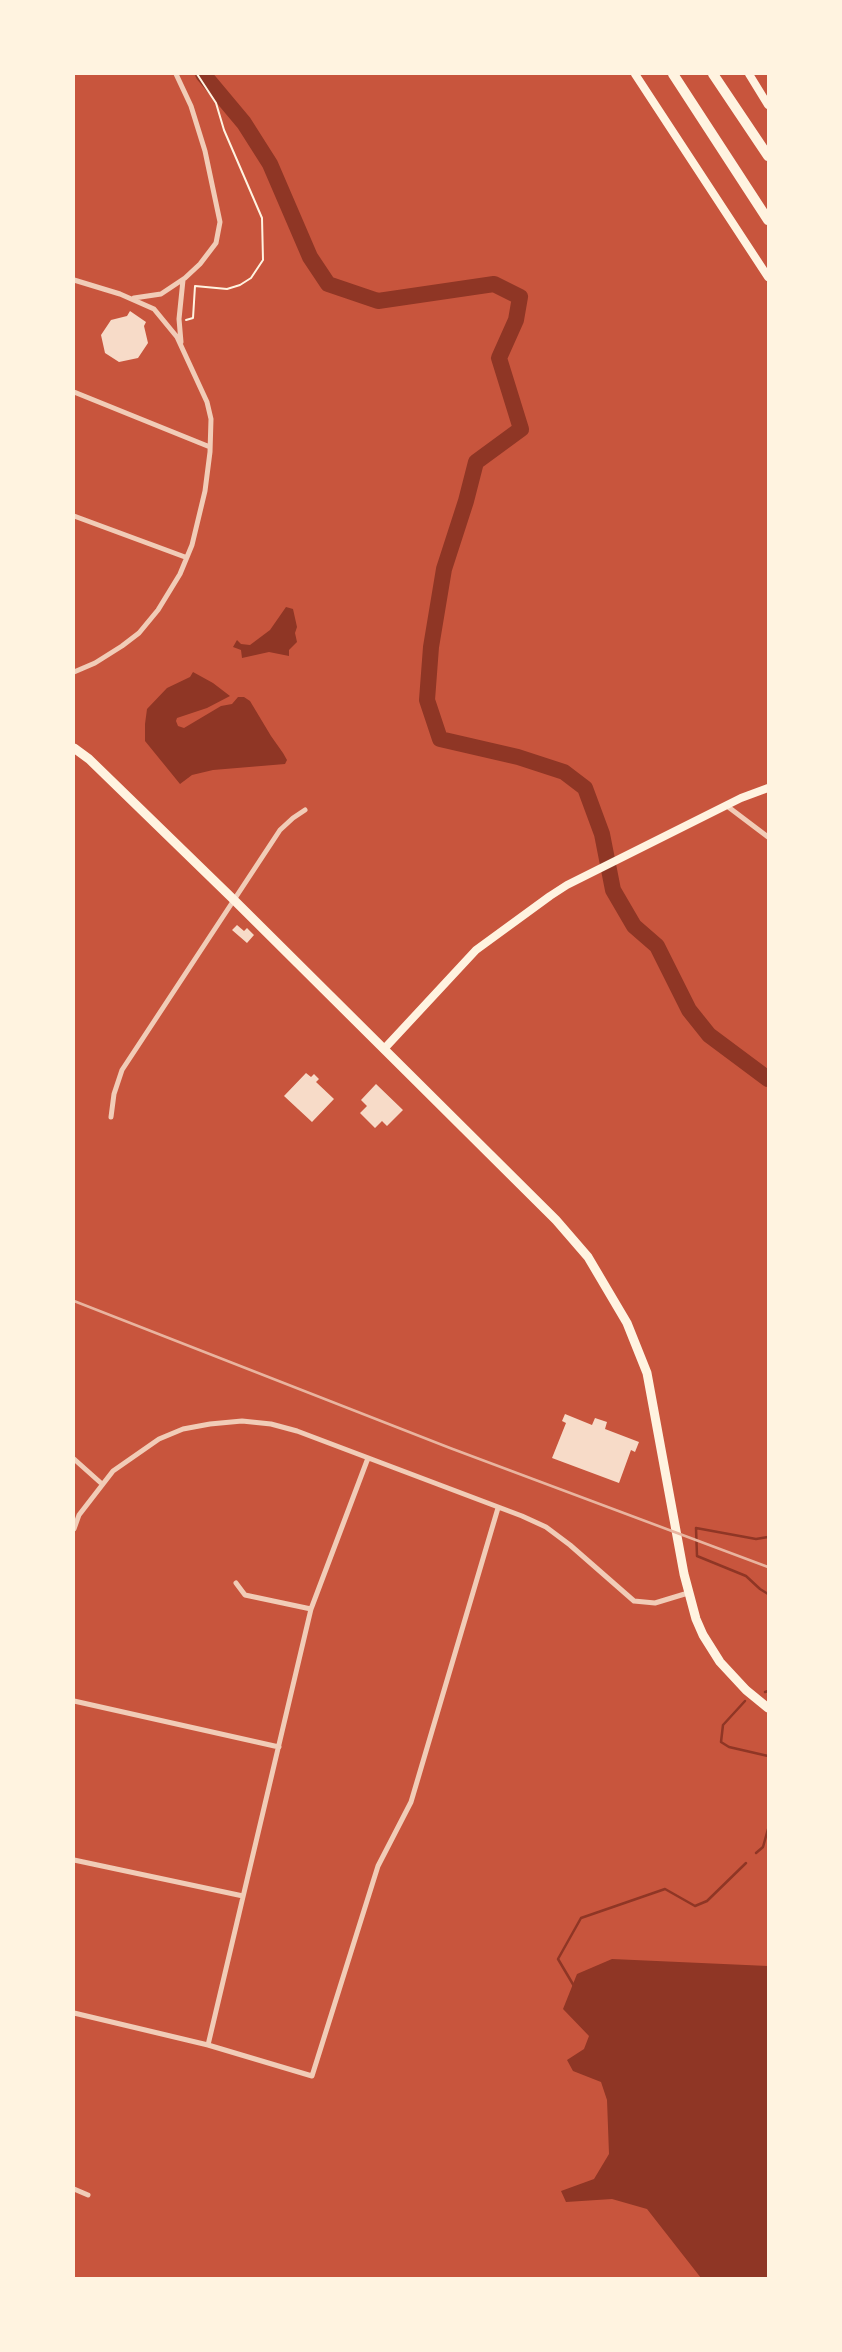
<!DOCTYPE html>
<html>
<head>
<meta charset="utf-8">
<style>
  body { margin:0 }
  #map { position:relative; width:842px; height:2352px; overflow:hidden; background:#c8553d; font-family:"PT Sans",sans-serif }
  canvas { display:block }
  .frame { position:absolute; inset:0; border:75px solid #fff3e0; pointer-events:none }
</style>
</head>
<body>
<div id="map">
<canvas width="842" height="2352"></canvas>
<div class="frame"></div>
</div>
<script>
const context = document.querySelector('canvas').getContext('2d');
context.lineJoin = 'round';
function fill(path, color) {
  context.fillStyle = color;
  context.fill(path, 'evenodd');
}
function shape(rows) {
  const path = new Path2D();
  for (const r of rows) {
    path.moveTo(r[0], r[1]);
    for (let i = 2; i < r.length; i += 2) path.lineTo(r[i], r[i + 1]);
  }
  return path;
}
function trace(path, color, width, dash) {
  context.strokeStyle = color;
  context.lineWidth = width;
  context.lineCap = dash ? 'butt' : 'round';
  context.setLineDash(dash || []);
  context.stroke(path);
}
const water = shape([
  [286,607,293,609,297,627,295,633,297,642,289,650,289,656,269,652,242,658,241,650,233,647,237,640,241,644,250,645,270,630],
  [193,672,213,683,230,696,207,708,177,718,176,721,178,726,184,728,221,706,232,704,238,697,244,697,250,701,271,736,283,753,287,760,285,764,213,770,192,775,180,784,145,741,145,724,147,709,167,688,190,677],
  [612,1959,768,1966,768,2278,701,2278,647,2209,612,2199,566,2202,561,2191,594,2179,609,2154,607,2100,601,2082,573,2071,567,2060,584,2049,589,2036,563,2009,577,1974]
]);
const stream = shape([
  [768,1537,756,1539,696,1528,697,1556,746,1576,760,1589,768,1594],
  [765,1692,768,1691],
  [745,1701,723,1725,721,1742,729,1747,768,1756],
  [756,1853,763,1847,768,1829],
  [574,1986,558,1959,581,1918,665,1889,695,1906,707,1901,746,1863]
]);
const river = shape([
  [203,74,244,123,270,164,310,257,328,284,378,301,494,284,520,297,516,320,499,358,521,429,476,462,466,501,444,569,431,647,427,700,440,739,518,757,564,772,585,788,602,834,613,890,634,926,657,946,689,1010,709,1035,768,1079]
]);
const building = shape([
  [130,311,146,322,144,326,148,343,138,358,119,362,105,353,101,335,111,320,127,316],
  [237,925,244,931,247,928,254,935,247,943,232,930],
  [306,1073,311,1077,314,1074,319,1079,316,1082,334,1099,312,1122,284,1096],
  [376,1084,403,1110,387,1126,382,1121,375,1128,360,1113,367,1106,361,1100],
  [565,1414,592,1425,595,1418,607,1422,605,1429,639,1442,635,1452,631,1450,619,1483,552,1458,566,1423,562,1421]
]);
const path = shape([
  [186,320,193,318,195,286,227,289,240,285,251,278,263,260,262,218,224,130,216,103,197,74]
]);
const minor = shape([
  [74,280,120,294,154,309,177,337,207,402,211,419,210,452,205,491,192,545,180,574,158,610,139,633,122,646,95,663,74,672],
  [134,298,161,294,185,278,200,264,216,243,220,222,205,151,191,106,176,74],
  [181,342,179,319,183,280],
  [74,392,210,447],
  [74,516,185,557],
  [727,806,768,837],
  [111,1117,114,1094,122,1070,280,830,293,818,305,810],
  [74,1459,102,1484],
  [74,1529,79,1515,113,1471,159,1439,183,1429,210,1424,242,1421,271,1424,297,1431,522,1516,546,1527,570,1545,634,1601,655,1603,688,1593],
  [236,1583,245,1595,311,1609],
  [74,1701,279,1747],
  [74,1860,243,1896],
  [74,2013,208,2045,312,2076,378,1866,411,1802,498,1508],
  [208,2045,311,1609,368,1458],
  [74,2189,88,2195]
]);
const secondary = shape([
  [635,74,768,277],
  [749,74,768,105],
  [384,1049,476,950,550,896,567,885,741,798,768,788]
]);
const primary = shape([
  [74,748,89,759,233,899,556,1220,588,1257,627,1323,647,1373,684,1574,696,1619,703,1635,720,1662,746,1690,768,1708]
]);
const motorway = shape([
  [673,74,768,220],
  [713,74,768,156]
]);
const rail = shape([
  [74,1301,450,1448,768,1567]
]);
fill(water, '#8f3625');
trace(stream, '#8f3625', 2.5);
trace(river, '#8f3625', 16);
fill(building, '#f7dbc8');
trace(path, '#fff3e0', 2);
trace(minor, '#f1ccb7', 5);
trace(secondary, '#fff3e0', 8);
trace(primary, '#fff3e0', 9);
trace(motorway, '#fff3e0', 10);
trace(rail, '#e9b49f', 2.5);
</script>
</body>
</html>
